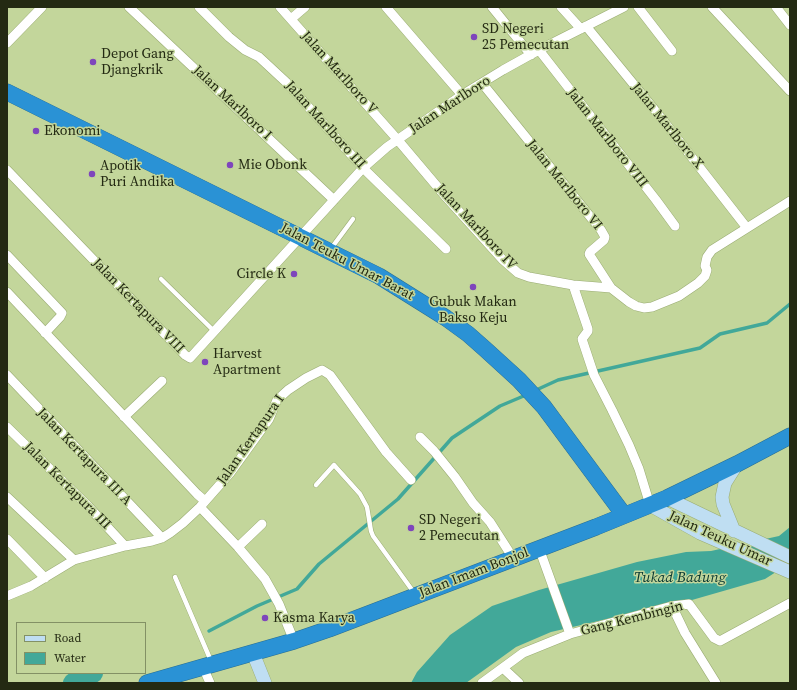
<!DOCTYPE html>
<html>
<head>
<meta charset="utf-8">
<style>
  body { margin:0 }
  #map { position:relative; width:797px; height:690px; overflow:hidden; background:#c3d69b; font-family:"Source Serif 4",serif }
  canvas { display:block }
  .frame { position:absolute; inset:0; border:8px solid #242a13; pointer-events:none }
  .legend { position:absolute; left:16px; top:622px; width:130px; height:52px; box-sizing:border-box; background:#c3d69b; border:1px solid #839165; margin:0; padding:5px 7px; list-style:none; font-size:12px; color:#242a13 }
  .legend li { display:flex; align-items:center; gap:8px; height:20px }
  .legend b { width:20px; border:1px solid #839165 }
</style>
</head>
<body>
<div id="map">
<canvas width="797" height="690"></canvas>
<div class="frame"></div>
<ul class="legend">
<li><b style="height:5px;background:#bfdef2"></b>Road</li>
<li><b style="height:11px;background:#42a899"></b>Water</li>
</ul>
</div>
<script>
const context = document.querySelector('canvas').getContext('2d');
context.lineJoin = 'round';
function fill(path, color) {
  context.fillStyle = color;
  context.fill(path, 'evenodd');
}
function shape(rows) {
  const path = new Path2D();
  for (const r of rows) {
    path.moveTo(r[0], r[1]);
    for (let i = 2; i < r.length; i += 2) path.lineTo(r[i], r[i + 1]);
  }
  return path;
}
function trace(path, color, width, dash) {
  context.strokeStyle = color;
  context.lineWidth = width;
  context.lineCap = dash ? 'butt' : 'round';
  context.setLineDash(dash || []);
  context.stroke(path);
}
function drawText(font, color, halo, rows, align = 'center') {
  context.font = font + ' "Source Serif 4",serif';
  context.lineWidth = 3;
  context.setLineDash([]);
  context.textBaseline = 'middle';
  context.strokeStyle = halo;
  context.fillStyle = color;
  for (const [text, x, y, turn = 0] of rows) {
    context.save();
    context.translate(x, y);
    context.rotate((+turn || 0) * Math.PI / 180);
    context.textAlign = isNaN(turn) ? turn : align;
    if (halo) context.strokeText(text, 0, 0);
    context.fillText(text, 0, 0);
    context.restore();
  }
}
const water = shape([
  [790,527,790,563,765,579,685,602,633,613,551,632,516,647,466,683,411,683,417,672,450,635,492,606,539,590,637,562,686,552,711,551,779,536]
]);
const stream = shape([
  [534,391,558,380,700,348,720,334,767,323,790,304],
  [209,631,257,606,297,589,319,564,398,499,452,438,500,406,526,395]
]);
const river = shape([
  [73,683,93,673]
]);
const lane = shape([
  [330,250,353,219],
  [161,279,215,332],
  [316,485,334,465,360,494,367,507,371,531,373,536,415,594],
  [175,577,211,661]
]);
const street = shape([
  [129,7,334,200],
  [199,7,229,37,245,50,259,57,287,83,363,168,446,249],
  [280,7,397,139,446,197,502,259,518,273,529,277,573,285,611,288,629,302,636,306,644,308,652,307,679,296,698,283,705,276,707,270,705,266,707,257,712,250,790,201],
  [386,7,462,95],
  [492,7,531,55],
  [561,7,581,29],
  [638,7,672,51],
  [712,7,790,91],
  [776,7,790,25],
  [291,19,305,7],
  [586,26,662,119,747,228],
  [7,43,42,7],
  [539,50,656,200,675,226],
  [482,83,601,230,605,237,604,240,590,252,589,254,611,288],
  [7,170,185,355,190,358,363,168,387,147,462,95,503,70,539,50,624,7],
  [7,255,62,313,60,317,45,333],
  [573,285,588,329,588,331,582,339,594,375,612,410,629,445,639,469,650,505],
  [7,292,197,494,205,501],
  [7,375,162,538],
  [124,417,162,381],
  [7,427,88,506,125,546],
  [420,437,434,451,455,477,473,503,490,522,513,558],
  [7,497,74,560,31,586,7,596],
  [200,507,238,547,265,579,279,604,294,641],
  [7,539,45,578],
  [238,547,262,524],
  [539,548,570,634],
  [74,560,125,546,152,541,162,538,170,533,183,523,200,507,230,473,269,419,277,400,288,390,306,378,322,370,330,375,386,452,411,480],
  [672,606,685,633,716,683],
  [203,667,210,683],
  [503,668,519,683],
  [482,683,523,653,570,634,672,606,689,604,714,638,720,641,790,603]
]);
const secondary = shape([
  [667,498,790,557],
  [650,505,700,533,790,572],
  [734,531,723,504,722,497,725,483,737,464],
  [253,653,265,683]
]);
const highway = shape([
  [7,92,379,276,446,318,468,334,485,349,519,380,544,407,624,515],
  [147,683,294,641,329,629,596,527,667,498,737,464,790,436]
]);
const markers = [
  [474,37,4,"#7e45bc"],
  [93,62,4,"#7e45bc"],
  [36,131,4,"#7e45bc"],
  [230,165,4,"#7e45bc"],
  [92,174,4,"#7e45bc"],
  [294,274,4,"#7e45bc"],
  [473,287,4,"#7e45bc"],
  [205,362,4,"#7e45bc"],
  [411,528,4,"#7e45bc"],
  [265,618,4,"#7e45bc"]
];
const poiNames = [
  ["SD Negeri",482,29],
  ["25 Pemecutan",482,45],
  ["Depot Gang",101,54],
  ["Djangkrik",101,70],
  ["Ekonomi",44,131],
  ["Mie Obonk",238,165],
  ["Apotik",100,166],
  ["Puri Andika",100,182],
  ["Circle K",286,274,"right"],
  ["Gubuk Makan",473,302,"center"],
  ["Bakso Keju",473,318,"center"],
  ["Harvest",213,354],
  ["Apartment",213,370],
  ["SD Negeri",419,520],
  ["2 Pemecutan",419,536],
  ["Kasma Karya",273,618]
];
const streetNames = [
  ["Jalan Marlboro V",339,73,48],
  ["Jalan Marlboro I",232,103,43],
  ["Jalan Marlboro",450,105,-33],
  ["Jalan Marlboro III",325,125,48],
  ["Jalan Marlboro X",667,126,51],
  ["Jalan Marlboro VIII",607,138,52],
  ["Jalan Marlboro VI",564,185,51],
  ["Jalan Marlboro IV",476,227,47],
  ["Jalan Teuku Umar Barat",347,262,28],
  ["Jalan Kertapura VIII",138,306,46],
  ["Jalan Kertapura I",251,440,-55],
  ["Jalan Kertapura III A",84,457,46],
  ["Jalan Kertapura III",67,486,45],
  ["Jalan Teuku Umar",720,539,25],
  ["Jalan Imam Bonjol",474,573,-21],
  ["Gang Kembingin",632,619,-14]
];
const waterNames = [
  ["Tukad Badung",680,578]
];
fill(water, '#42a899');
trace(stream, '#42a899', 3.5);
trace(river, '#42a899', 20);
trace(lane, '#9aac73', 5.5);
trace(street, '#9aac73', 10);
trace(secondary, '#9aac73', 14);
trace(highway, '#286e91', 17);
trace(lane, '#fff', 4.5);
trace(street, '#fff', 9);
trace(secondary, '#bfdef2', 13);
trace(highway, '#2a92d5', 16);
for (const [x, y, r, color] of markers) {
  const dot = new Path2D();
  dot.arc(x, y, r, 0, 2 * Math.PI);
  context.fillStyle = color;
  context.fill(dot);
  trace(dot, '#c3d69b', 1.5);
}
drawText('14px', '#242a13', '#c3d69b', poiNames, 'left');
drawText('14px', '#242a13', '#c3d69b', streetNames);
drawText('italic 15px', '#093933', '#c3d69b', waterNames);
</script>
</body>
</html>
